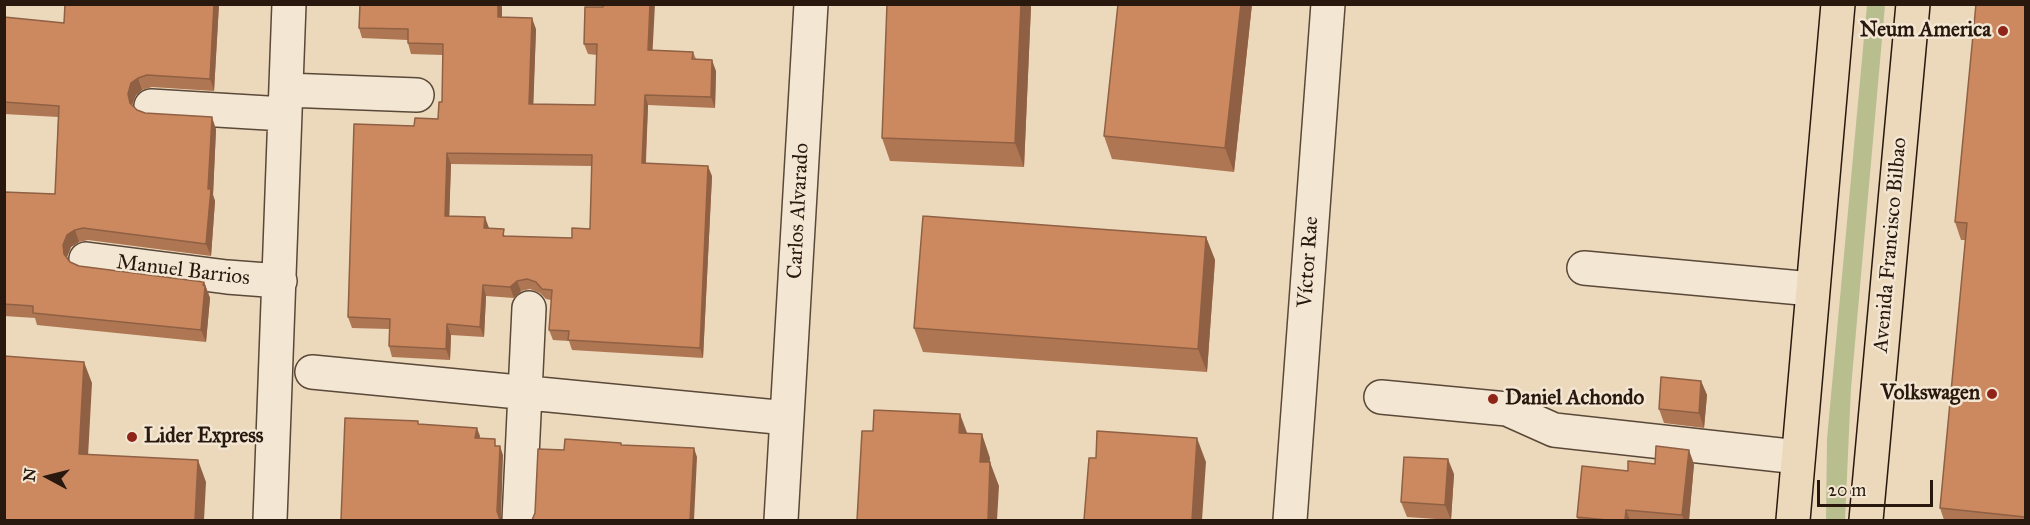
<!DOCTYPE html>
<html>
<head>
<meta charset="utf-8">
<style>
  body { margin:0 }
  #map { position:relative; width:2030px; height:525px; overflow:hidden; background:#ecd8bb; font-family:"IM FELL Great Primer",serif }
  canvas { display:block }
  .frame { position:absolute; inset:0; border:6px solid #29180e; pointer-events:none }
  .north { position:absolute; left:18px; top:447px; width:60px; height:60px; -webkit-text-stroke:4px #f3e6d3; paint-order:stroke; rotate:277deg; font-size:16px; font-weight:700; line-height:24px; text-align:center; color:#29180e }
  .north::after { content:''; display:block; margin:auto; width:21px; height:27px; background:#29180e; clip-path:polygon(50% 0,100% 100%,50% 72%,0 100%) }
  .scale { position:absolute; left:1817px; top:480px; width:116px; height:27px; box-sizing:border-box; border:3px solid #29180e; border-top:0; padding-left:8px; font-size:18px; line-height:21px; white-space:nowrap; color:#29180e; -webkit-text-stroke:4px #f3e6d3; paint-order:stroke }
</style>
</head>
<body>
<div id="map">
<canvas width="2030" height="525"></canvas>
<div class="frame"></div>
<div class="north">N</div>
<div class="scale">20 m</div>
</div>
<script>
const context = document.querySelector('canvas').getContext('2d');
context.lineJoin = 'round';
function fill(path, color) {
  context.fillStyle = color;
  context.fill(path, 'evenodd');
}
function shape(rows) {
  const path = new Path2D();
  for (const r of rows) {
    path.moveTo(r[0], r[1]);
    for (let i = 2; i < r.length; i += 2) path.lineTo(r[i], r[i + 1]);
  }
  return path;
}
function trace(path, color, width, dash) {
  context.strokeStyle = color;
  context.lineWidth = width;
  context.lineCap = dash ? 'butt' : 'round';
  context.setLineDash(dash || []);
  context.stroke(path);
}
function drawText(font, color, halo, rows, align = 'center') {
  context.font = font + ' "IM FELL Great Primer",serif';
  context.lineWidth = 5;
  context.setLineDash([]);
  context.textBaseline = 'middle';
  context.strokeStyle = halo;
  context.fillStyle = color;
  for (const [text, x, y, turn = 0] of rows) {
    context.save();
    context.translate(x, y);
    context.rotate((+turn || 0) * Math.PI / 180);
    context.textAlign = isNaN(turn) ? turn : align;
    if (halo) context.strokeText(text, 0, 0);
    context.fillText(text, 0, 0);
    context.restore();
  }
}
const green = shape([
  [1867,5,1885,5,1851,388,1845,520,1826,520,1827,439]
]);
const minor = shape([
  [286,90,417,95],
  [151,106,284,114],
  [86,259,227,277,280,281],
  [1584,268,1812,289],
  [312,372,787,418],
  [1381,397,1507,409,1554,430,1798,457],
  [270,520,289,4],
  [519,520,529,308],
  [781,520,811,4],
  [1290,520,1328,4]
]);
const major = shape([
  [1793,520,1838,4],
  [1866,520,1913,4]
]);
const wall = shape([
  [219,4,214,91,152,87,142,90,136,95,132,105,137,110,145,113,216,129,213,195,215,201,211,256,88,240,79,242,71,247,67,257,70,262,79,266,204,282,210,298,206,342,37,325,35,318,4,316,4,192,55,194,58,117,4,114,4,17,64,23],
  [360,4,501,4,502,8,502,17,536,29,533,104,595,105,597,55,588,54,584,44,585,7,653,50,693,52,696,59,716,71,715,108,648,105,646,163,712,176,703,358,572,350,569,341,553,340,549,330,551,300,546,299,540,293,530,289,521,291,514,298,486,296,484,337,451,335,450,360,392,357,389,346,389,329,352,328,348,317,414,126,438,119,442,102,443,55,411,54,408,43,408,40,362,38,359,28],
  [451,164,592,166,590,229,572,238,506,236,489,228,449,216],
  [1252,4,1234,172,1112,159,1104,136],
  [2025,4,2025,520,1944,520,1940,508,1966,240,1961,240,1955,222],
  [1031,6,1024,167,890,161,882,138],
  [1206,237,1215,260,1207,372,923,352,914,328],
  [1701,381,1707,395,1704,428,1664,423,1659,409],
  [1655,464,1694,464,1689,520,1578,520,1577,517,1628,471],
  [1454,474,1451,520,1407,517,1401,502]
]);
const shadedWall = shape([
  [214,4,219,4,214,91,210,79],
  [498,4,501,4,502,8,502,28,498,17],
  [650,4,655,4,652,61,648,50],
  [1021,4,1030,4,1031,6,1024,167,1015,143],
  [1241,4,1252,4,1234,172,1225,148],
  [532,18,536,29,533,115,529,104],
  [712,60,716,71,715,108,711,97],
  [138,78,142,90,136,95,132,105,130,103,128,94,131,83],
  [645,95,648,105,645,174,642,163],
  [212,117,216,129,213,195,215,201,211,256,206,244],
  [447,153,451,164,449,226,445,216],
  [708,166,712,176,703,358,700,348],
  [485,217,489,228,488,239,484,228],
  [75,230,79,242,71,247,67,257,69,266,64,254,63,245,67,235],
  [1206,237,1215,260,1207,372,1198,349],
  [517,281,521,291,514,298,510,287],
  [204,282,210,298,206,342,201,330],
  [483,285,486,296,484,337,480,327],
  [447,324,451,335,450,360,446,349],
  [84,362,92,383,87,475,79,454],
  [1701,381,1707,395,1704,428,1699,413],
  [960,414,969,438,959,433],
  [477,428,480,436,478,446,475,438],
  [982,434,990,458,989,485,980,462],
  [1197,438,1206,462,1202,520,1192,520],
  [500,446,503,455,501,520,499,520,497,511],
  [694,448,697,457,694,520,690,520],
  [1689,450,1694,464,1689,520,1684,520,1682,515],
  [1448,459,1454,474,1451,520,1445,505],
  [198,460,206,482,204,520,195,520],
  [990,462,999,486,997,520,988,520],
  [1626,510,1630,520,1625,520]
]);
const building = shape([
  [65,4,214,4,210,79,147,75,138,78,131,83,128,94,130,103,137,110,145,113,212,117,208,189,211,189,206,244,83,228,75,230,67,235,63,245,64,254,70,262,79,266,204,282,203,285,205,286,201,330,33,313,33,306,4,304,4,192,55,194,59,106,4,102,4,17,64,23,65,4],
  [360,4,498,4,498,17,532,18,529,104,595,105,597,44,584,44,585,7,603,7,603,4,650,4,648,50,693,52,692,59,712,60,711,97,645,95,642,163,708,166,700,348,568,340,569,331,549,330,552,290,542,289,536,282,527,279,517,281,510,287,483,285,480,327,447,324,446,349,389,346,390,319,348,317,354,124,414,126,415,118,438,119,439,102,442,102,443,44,408,43,408,29,359,28,360,4],
  [447,153,592,155,590,229,572,228,572,238,503,236,504,229,484,228,485,217,445,216,447,153],
  [887,4,1021,4,1015,143,882,138,887,4],
  [1118,4,1241,4,1225,148,1104,136,1118,4],
  [1976,4,2025,4,2025,517,1940,508,1967,223,1955,222,1976,4],
  [923,216,1206,237,1198,349,914,328,923,216],
  [4,356,84,362,79,454,198,460,195,520,4,520,4,356],
  [1661,377,1701,381,1699,413,1659,409,1661,377],
  [874,410,960,414,959,433,982,434,980,462,990,462,988,520,857,520,862,431,873,431,874,410],
  [345,418,418,421,418,424,477,428,475,438,495,439,495,446,500,446,497,511,500,520,341,520,345,418],
  [1097,431,1197,438,1192,520,1084,520,1089,458,1096,458,1097,431],
  [565,439,621,443,621,445,694,448,690,520,532,520,535,513,538,449,564,450,565,439],
  [1656,446,1689,450,1682,515,1626,510,1625,520,1607,520,1577,517,1582,466,1628,471,1628,461,1655,464,1656,446],
  [1404,457,1448,459,1445,505,1401,502,1404,457]
]);
const markers = [
  [2003,31,6,"#8f2418"],
  [1992,394,6,"#8f2418"],
  [1493,399,6,"#8f2418"],
  [132,437,6,"#8f2418"]
];
const poiNames = [
  ["Neum America",1991,31],
  ["Volkswagen",1980,394],
  ["Daniel Achondo",1505,399,"left"],
  ["Lider Express",144,437,"left"]
];
const streetNames = [
  ["Carlos Alvarado",799,211,-87],
  ["Avenida Francisco Bilbao",1891,245,-85],
  ["Víctor Rae",1309,262,-86],
  ["Manuel Barrios",183,271,7]
];
fill(green, '#b9be8f');
trace(minor, '#5a4839', 36);
trace(major, '#29180e', 36);
trace(minor, '#f3e6d3', 33);
trace(major, '#ecd8bb', 33);
fill(wall, '#af7653');
fill(shadedWall, '#8f6043');
fill(building, '#cc8960');
trace(building, '#8f6043', 1.5);
for (const [x, y, r, color] of markers) {
  const dot = new Path2D();
  dot.arc(x, y, r, 0, 2 * Math.PI);
  context.fillStyle = color;
  context.fill(dot);
  trace(dot, '#f3e6d3', 2);
}
drawText('bold 21px', '#29180e', '#f3e6d3', poiNames, 'right');
drawText('21px', '#29180e', '#f3e6d3', streetNames);
</script>
</body>
</html>
